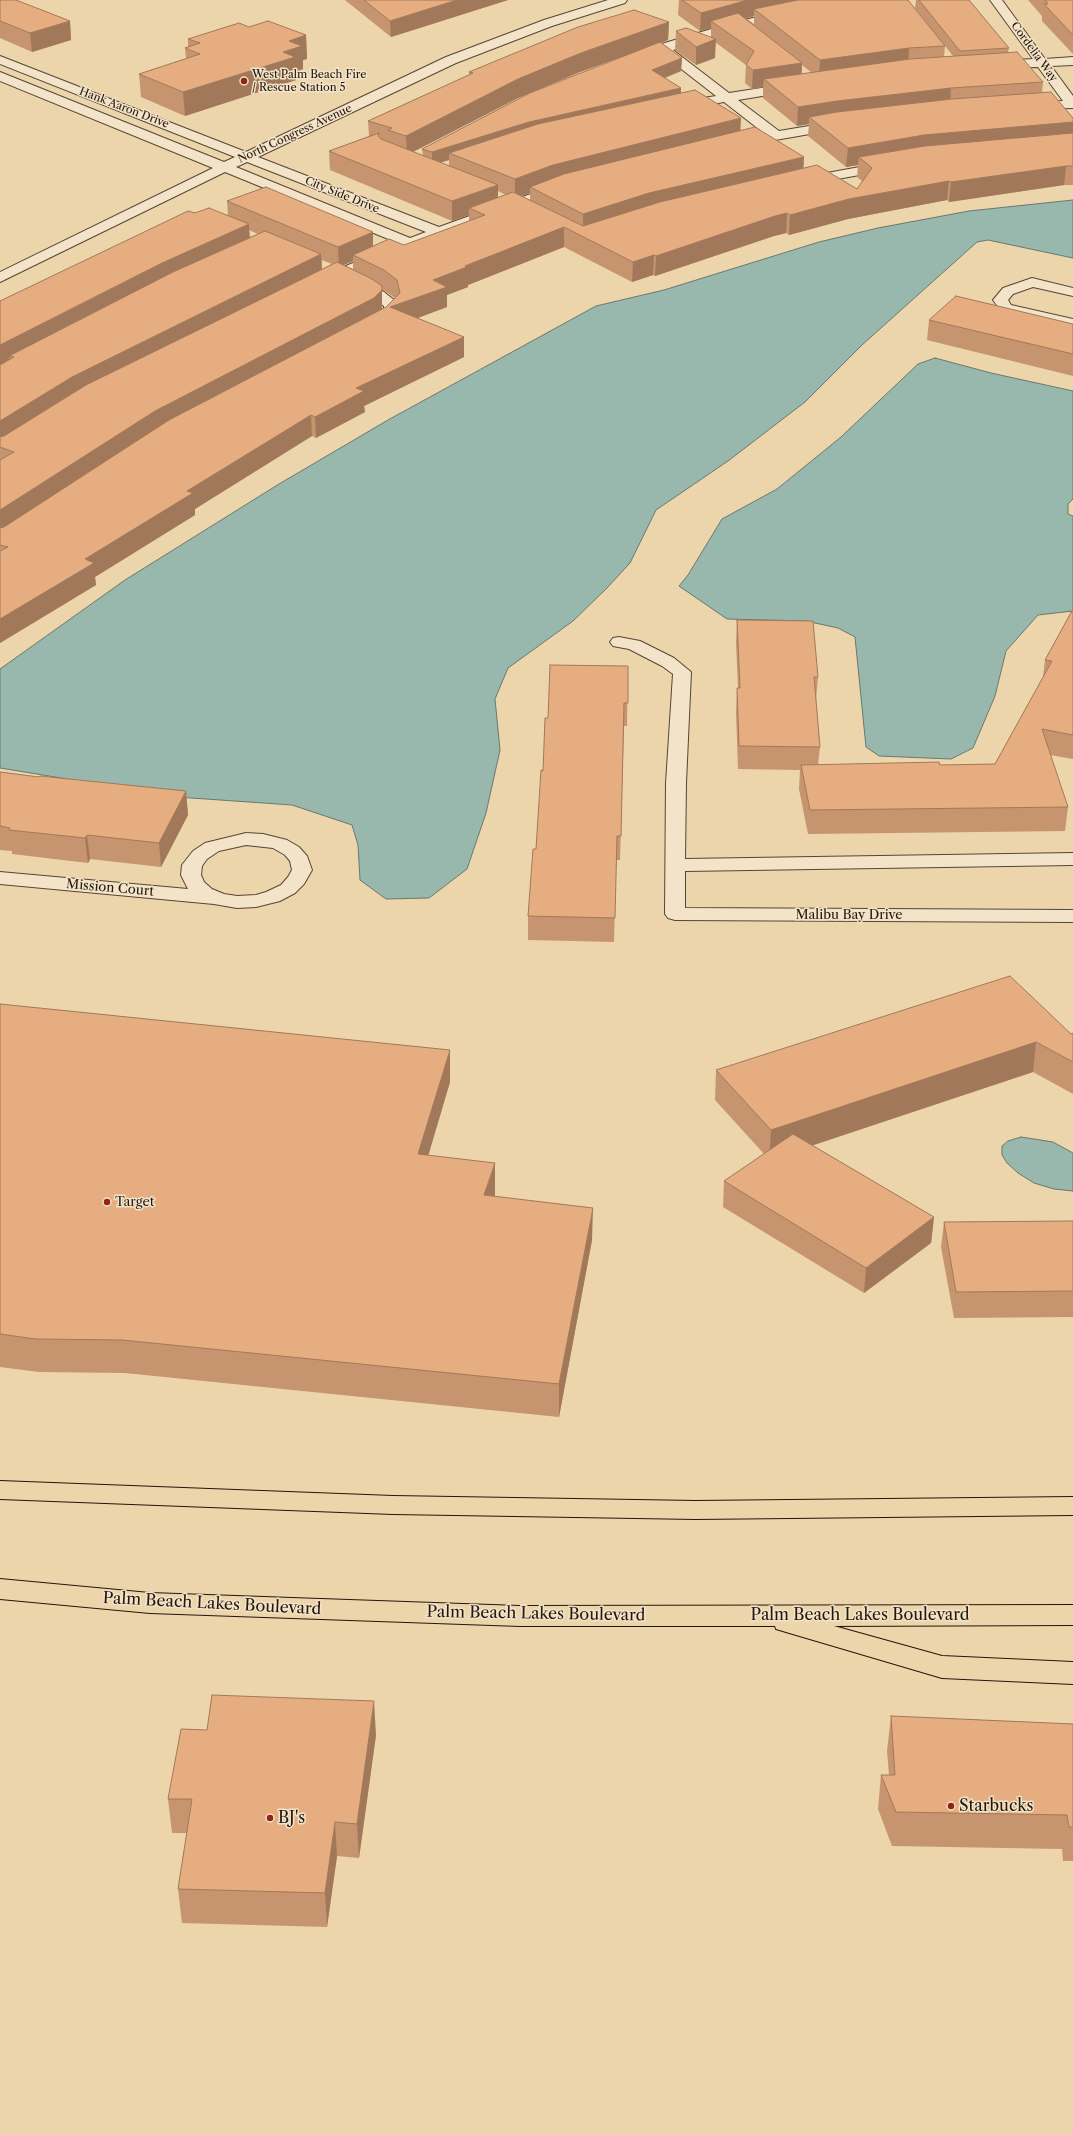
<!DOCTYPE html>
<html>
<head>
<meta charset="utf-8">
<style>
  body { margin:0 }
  canvas { display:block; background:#ecd4ab }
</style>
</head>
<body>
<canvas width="1073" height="2135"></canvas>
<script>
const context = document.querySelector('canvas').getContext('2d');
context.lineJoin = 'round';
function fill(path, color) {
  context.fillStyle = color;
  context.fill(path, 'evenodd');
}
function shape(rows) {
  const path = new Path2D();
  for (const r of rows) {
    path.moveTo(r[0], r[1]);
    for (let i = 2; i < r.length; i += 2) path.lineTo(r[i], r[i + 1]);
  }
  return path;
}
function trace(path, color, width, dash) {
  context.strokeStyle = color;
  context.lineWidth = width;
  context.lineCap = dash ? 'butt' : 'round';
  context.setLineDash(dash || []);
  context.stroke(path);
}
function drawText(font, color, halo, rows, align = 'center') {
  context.font = font + ' "Libre Caslon Text",serif';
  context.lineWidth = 3;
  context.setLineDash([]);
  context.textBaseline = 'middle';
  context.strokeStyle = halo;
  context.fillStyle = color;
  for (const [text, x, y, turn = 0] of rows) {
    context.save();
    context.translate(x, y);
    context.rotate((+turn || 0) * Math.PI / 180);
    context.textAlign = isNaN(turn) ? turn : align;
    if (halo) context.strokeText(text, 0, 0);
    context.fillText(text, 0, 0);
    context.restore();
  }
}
const water = shape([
  [1073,200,1073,258,988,240,977,242,862,345,805,402,728,461,656,510,630,563,606,589,573,621,508,668,495,699,500,750,486,813,467,869,429,898,386,899,360,880,358,845,352,825,292,805,177,797,0,768,0,669,125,580,279,484,388,420,596,306,664,290,819,242,878,228,969,211,1073,200],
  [935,358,991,373,1073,391,1073,499,1068,504,1068,514,1073,516,1073,611,1038,615,1006,651,995,696,973,748,951,759,879,756,866,747,855,637,838,628,806,621,727,619,679,586,688,575,722,519,777,489,841,437,918,364,935,358],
  [1021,1137,1053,1142,1073,1153,1073,1191,1054,1189,1034,1183,1018,1173,1007,1163,1002,1155,1002,1146,1008,1141,1021,1137]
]);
const minor = shape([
  [608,0,627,0,625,3,552,26,456,63,258,157,439,227,553,186,563,186,565,189,563,192,415,246,324,285,319,284,317,281,319,278,398,243,225,172,0,282,0,272,213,168,0,81,0,72,224,162,235,157,0,64,0,56,246,152,446,57,544,20,608,0],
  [247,162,426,232,410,238,236,167,247,162],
  [990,0,1002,0,1045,59,1073,57,1073,65,1051,66,1073,96,1073,108,1027,109,1025,106,1032,102,1063,101,1038,67,993,68,992,65,993,62,998,61,1033,59,990,0],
  [782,11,788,15,786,18,736,30,673,50,729,93,793,83,798,84,800,87,798,90,738,100,779,131,839,121,844,122,846,125,844,128,741,146,736,145,734,142,736,139,765,134,724,102,683,109,678,108,676,105,678,102,716,96,662,54,639,61,633,57,634,54,658,45,728,24,782,11],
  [887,162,892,163,894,166,892,169,805,185,798,181,805,177,887,162],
  [1032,278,1073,288,1073,296,1033,287,1013,294,1008,300,1011,305,1073,319,1073,329,1001,311,993,300,1003,288,1032,278],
  [356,279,384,292,399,304,400,312,397,315,381,328,376,330,371,328,368,325,384,311,384,306,351,286,349,283,351,280,356,279],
  [619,637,640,641,674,658,691,672,686,783,685,859,1073,853,1073,865,685,871,685,908,1073,910,1073,922,675,920,668,918,665,914,666,783,673,674,662,666,629,649,613,646,610,642,613,638,619,637],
  [246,833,263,834,287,840,299,847,307,856,312,870,304,884,295,893,280,901,256,907,237,908,214,904,0,884,0,872,188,889,181,875,182,865,193,851,205,843,246,833],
  [246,845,273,848,285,855,290,861,292,870,288,877,281,885,266,892,256,895,237,896,224,894,212,889,204,882,201,875,202,866,207,859,219,851,246,845]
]);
const major = shape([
  [0,1481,393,1496,696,1501,1073,1497,1073,1515,696,1519,393,1514,0,1499,0,1481],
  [0,1579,150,1593,520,1606,1073,1605,1073,1625,834,1626,942,1656,1073,1662,1073,1684,942,1678,786,1632,776,1629,775,1626,520,1626,150,1613,0,1599,0,1579]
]);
const wall = shape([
  [0,0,70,21,71,40,32,52,0,38],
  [345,0,508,0,391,37],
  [679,0,908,0,945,46,944,57,953,56,915,8,916,0,969,0,1009,48,1008,52,1043,82,1042,93,1073,118,1073,185,1064,185,949,202,947,200,848,219,789,235,786,233,774,236,655,276,653,275,632,282,564,247,468,285,468,287,447,295,447,307,417,318,464,337,464,357,364,406,365,412,316,438,312,436,195,509,195,515,95,577,96,585,0,643,0,301,195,213,228,215,227,201,373,232,373,246,404,245,469,221,469,215,452,221,330,170,329,151,369,136,368,121,469,75,469,72,669,22,668,40,661,43,682,58,681,71,665,78,681,93,741,130,804,157,803,168,857,189,862,181,857,177,858,165,846,167,808,136,809,124,797,126,763,98,763,87,752,89,745,83,746,65,715,42,715,58,696,65,675,50,676,31,711,38,711,28,700,31,678,15],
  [754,16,754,24,746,18],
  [629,54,422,149,423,156,413,152,518,98,580,72],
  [802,65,812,73,802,74],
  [449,160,449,166,440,163],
  [498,191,506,195,498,198],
  [530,193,530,200,521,196],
  [249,230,258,234,250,237],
  [322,260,332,264,322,269],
  [353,261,353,269,344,265],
  [382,289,395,298,386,307,382,309],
  [1028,0,1073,0,1073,54,1042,21,1042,16],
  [249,27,306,35,307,59,303,60,303,69,296,72,296,80,185,116,141,97,139,74,186,59,185,48,188,47,188,39],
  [929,320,1073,324,1073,376,927,340],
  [1073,609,1073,759,1050,755,1068,807,1065,831,808,834,799,789,800,770,738,769,736,712,737,688,738,688,736,643,737,620,818,677,816,700,820,747,818,765,940,765,995,764,1043,677,1045,660],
  [628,666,627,726,624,726,620,860,616,860,614,942,528,940,528,916,536,849,543,771],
  [0,772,39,777,186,791,188,815,161,867,90,859,88,863,12,854,12,851,0,850],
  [0,1004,450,1082,428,1155,495,1196,592,1240,559,1417,125,1373,39,1372,0,1367],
  [1073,1033,1073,1094,1033,1072,812,1145,934,1217,931,1243,864,1293,723,1207,724,1181,764,1154,715,1100,716,1070,1071,1034],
  [1073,1221,1073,1317,954,1318,941,1247,944,1222],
  [891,1716,1073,1724,1073,1861,1063,1861,1062,1849,892,1846,878,1809,881,1775,889,1775,887,1751],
  [376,1735,359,1858,337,1856,327,1927,182,1923,178,1889,187,1833,172,1833,168,1799]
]);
const shadedWall = shape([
  [457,0,508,0,391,37,390,21],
  [748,0,816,0,754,9,754,16,740,20,711,21,711,28,700,31,701,13],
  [70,21,71,40,32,52,30,33],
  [669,22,668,40,580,72,518,98,407,155,406,136,518,79,581,53],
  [306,35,307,59,303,60,303,69,296,72,296,80,185,116,183,92,283,52,289,41],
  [716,39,715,58,696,65,696,47],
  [909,48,908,67,819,78,820,60],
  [682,58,681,71,652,83,652,70],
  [802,63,801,81,764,79,763,87,752,89,753,70],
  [681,88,681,100,449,153,449,160,432,165,432,152,529,122],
  [951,88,950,106,809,117,809,124,797,126,798,107,837,101],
  [741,118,740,137,530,187,530,193,515,198,515,179,553,165],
  [1073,122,1073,141,859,157,858,165,846,167,848,148,924,135],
  [804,157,803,176,583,233,583,214,649,193],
  [1066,166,1064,185,949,202,951,182],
  [949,181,947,200,848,219,789,235,790,215,849,199],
  [498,185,498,205,469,208,469,215,452,221,452,201],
  [787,213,786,233,774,236,655,276,656,256,775,216],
  [249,224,250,244,14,357,9,356,10,362,0,365,0,345,162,263],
  [564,227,564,247,468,285,468,287,447,295,447,307,391,328,390,307,433,280,465,266],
  [373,232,373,252,353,255,353,261,339,267,338,247],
  [321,254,322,274,0,444,0,421,72,377],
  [654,255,653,275,632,282,633,262],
  [382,286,382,310,0,534,0,510,155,411],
  [464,337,464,357,364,406,365,412,316,438,315,417,356,388],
  [311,415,312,436,195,509,195,515,95,577,96,585,0,643,0,619,85,559,187,491],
  [186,791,188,815,161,867,159,843],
  [87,835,90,859,88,863,85,838],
  [1036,1042,1033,1072,769,1160,771,1130],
  [450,1050,450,1082,419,1187,418,1154],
  [495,1163,495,1195,485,1227,484,1195],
  [593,1208,592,1240,559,1417,559,1384],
  [934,1217,931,1243,864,1293,866,1268],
  [374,1701,376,1735,359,1858,357,1824],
  [335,1822,337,1856,327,1927,325,1893]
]);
const building = shape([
  [0,0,16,0,70,21,30,33,0,21,0,0],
  [364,0,457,0,390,21,364,0],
  [682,0,748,0,701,13,682,0],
  [798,0,908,0,945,46,909,48,820,60,754,9,798,0],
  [919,0,969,0,1009,48,960,51,919,0],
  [1045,0,1073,0,1073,35,1044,4,1048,4,1045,0],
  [634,10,669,22,581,53,518,79,406,136,388,130,392,128,368,121,473,73,469,72,578,27,634,10],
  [738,13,802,63,753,70,746,65,754,51,711,21,738,13],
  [268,21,306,35,289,41,302,46,283,52,295,57,183,92,139,74,200,54,185,48,200,43,188,39,239,23,249,27,268,21],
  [686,28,716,39,696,47,676,31,686,28],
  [660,42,682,58,652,70,681,88,529,122,432,152,422,149,530,93,660,42],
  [1017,52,1043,82,951,88,837,101,798,107,764,79,910,59,1017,52],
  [695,90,741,118,553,165,515,179,449,153,538,124,695,90],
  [1051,92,1073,118,1073,122,924,135,848,148,809,117,837,112,952,99,1051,92],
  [755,127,804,157,649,193,583,214,530,187,564,174,755,127],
  [379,133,378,136,381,139,498,185,452,201,329,151,379,133],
  [1073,133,1073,166,1066,166,951,182,949,181,849,199,790,215,787,213,775,216,656,256,654,255,633,262,564,227,465,266,467,267,433,280,447,287,390,307,464,337,356,388,364,391,315,417,311,415,187,491,193,493,85,559,94,563,0,619,0,551,8,547,0,545,0,528,4,527,169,420,386,307,400,293,397,280,384,270,353,255,389,239,404,245,485,215,469,208,513,192,583,226,660,202,817,165,857,189,872,168,859,157,925,146,1073,133],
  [266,187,373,232,338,247,227,201,266,187],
  [209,208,249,224,162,263,0,345,0,301,188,211,195,213,209,208],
  [265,231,321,254,72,377,0,421,0,365,14,357,9,356,173,272,265,231],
  [337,262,372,279,382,286,382,290,374,298,155,411,0,510,0,460,14,452,0,447,0,437,4,436,86,385,337,262],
  [956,296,1073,324,1073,354,929,320,956,296],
  [1073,609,1073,735,1042,729,1068,807,810,810,801,765,939,762,940,765,995,764,1052,661,1045,660,1073,609],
  [737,620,813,621,818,677,814,677,820,747,739,746,737,688,740,688,737,620],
  [550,665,628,666,628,703,624,703,621,836,617,836,615,918,528,916,533,849,536,849,541,770,543,771,545,718,548,718,550,665],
  [0,772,39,777,40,776,186,791,159,843,87,835,85,838,9,830,10,828,0,826,0,772],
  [1010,976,1071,1034,1073,1033,1073,1062,1036,1042,771,1130,716,1070,1010,976],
  [0,1004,450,1050,418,1154,495,1163,484,1195,593,1208,559,1384,122,1340,35,1339,0,1334,0,1004],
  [793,1134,934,1217,866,1268,724,1181,793,1134],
  [1073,1221,1073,1291,956,1292,944,1222,1073,1221],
  [212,1695,374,1701,357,1824,335,1822,325,1893,178,1889,192,1799,168,1799,181,1729,207,1730,212,1695],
  [891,1716,1073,1724,1073,1827,1069,1827,1067,1815,896,1812,881,1775,895,1775,891,1716]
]);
const markers = [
  [244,81,4,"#8f2418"],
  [107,1202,4,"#8f2418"],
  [951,1806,4,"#8f2418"],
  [270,1818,4,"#8f2418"]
];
const farStreetnames = [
  ["Cordelia Way",1034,52,54],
  ["Hank Aaron Drive",124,108,21],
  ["North Congress Avenue",295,134,-25],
  ["City Side Drive",342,195,22]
];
const farPoinames = [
  ["West Palm Beach Fire",252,75],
  ["/ Rescue Station 5",252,88]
];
const streetNames = [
  ["Mission Court",110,888,5],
  ["Malibu Bay Drive",849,915]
];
const poiNames = [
  ["Target",115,1202]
];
const nearStreetnames = [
  ["Palm Beach Lakes Boulevard",212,1604,3],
  ["Palm Beach Lakes Boulevard",536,1614,1],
  ["Palm Beach Lakes Boulevard",860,1615]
];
const nearPoinames = [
  ["Starbucks",959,1806],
  ["BJ's",278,1818]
];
fill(water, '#99b8ad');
trace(water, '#69786d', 1);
trace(minor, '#544634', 2);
trace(major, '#22170c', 2);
fill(minor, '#f3e3c8');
fill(major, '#ecd4ab');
fill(wall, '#c6956f');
fill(shadedWall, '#a1795a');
fill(building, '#e6ad81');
trace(building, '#a1795a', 1);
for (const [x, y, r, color] of markers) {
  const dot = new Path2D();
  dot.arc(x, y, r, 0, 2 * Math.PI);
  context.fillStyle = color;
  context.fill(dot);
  trace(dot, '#f3e3c8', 1.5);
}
drawText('11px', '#22170c', '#f3e3c8', farStreetnames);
drawText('11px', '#22170c', '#f3e3c8', farPoinames, 'left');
drawText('13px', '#22170c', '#f3e3c8', streetNames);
drawText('13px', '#22170c', '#f3e3c8', poiNames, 'left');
drawText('16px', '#22170c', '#f3e3c8', nearStreetnames);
drawText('16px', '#22170c', '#f3e3c8', nearPoinames, 'left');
</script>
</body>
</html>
